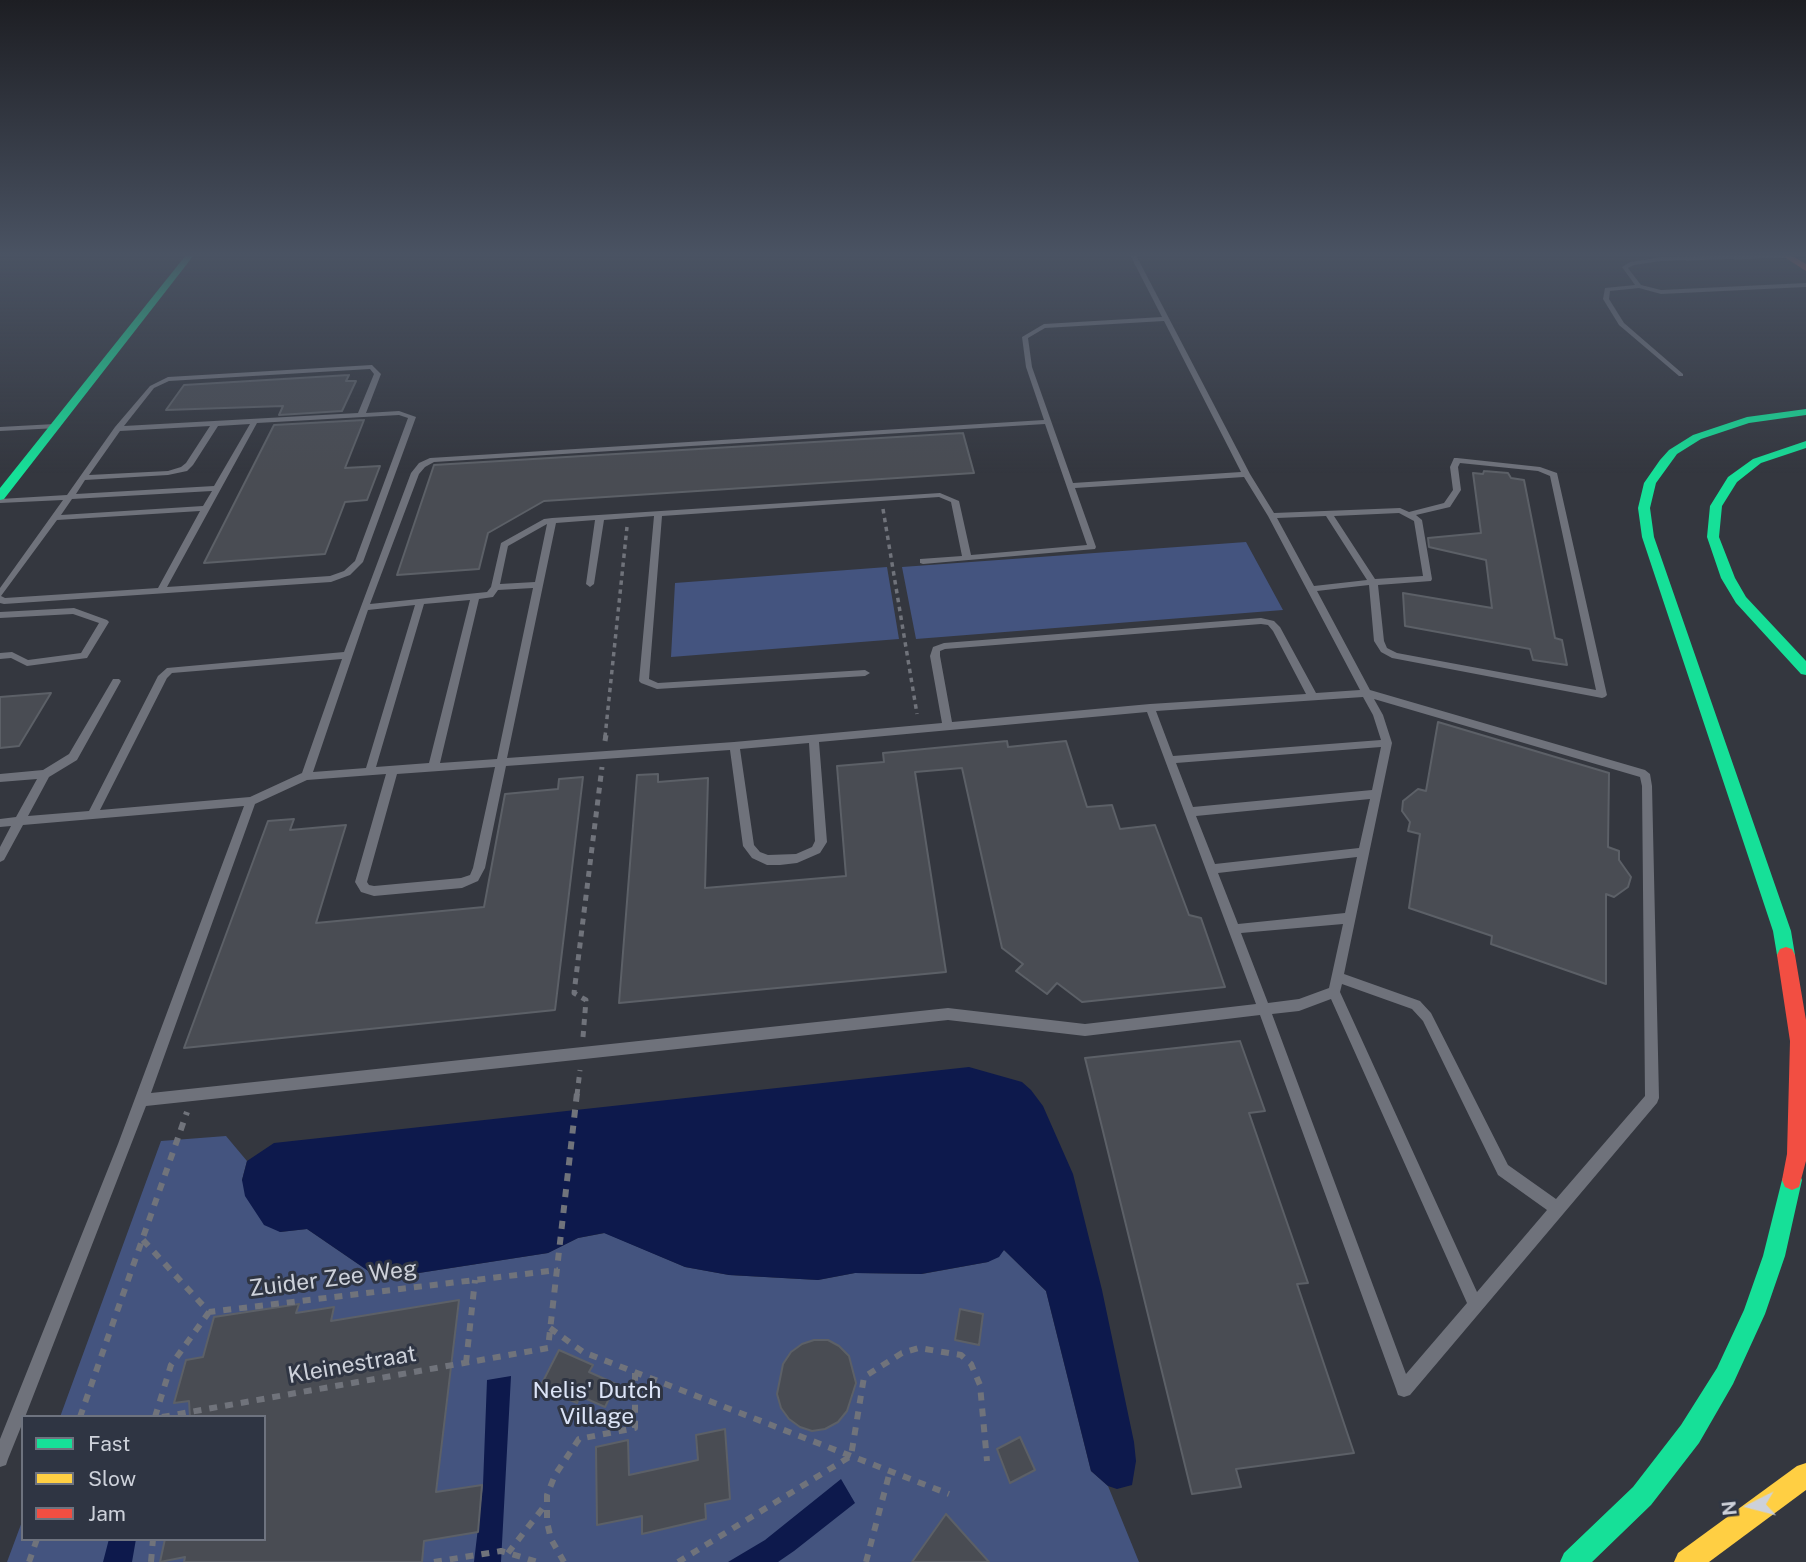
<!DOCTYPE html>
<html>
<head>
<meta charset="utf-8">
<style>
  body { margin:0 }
  #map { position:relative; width:1806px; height:1562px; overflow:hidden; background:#34373f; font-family:"Public Sans",sans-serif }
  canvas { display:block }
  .legend { position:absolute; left:21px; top:1415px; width:245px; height:126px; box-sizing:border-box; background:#2f3543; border:2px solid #6e737f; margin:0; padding:9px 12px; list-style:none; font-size:21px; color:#cdd1da }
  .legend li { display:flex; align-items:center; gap:14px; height:35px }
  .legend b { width:35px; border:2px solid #6e737f }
  .north { position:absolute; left:1715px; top:1471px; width:70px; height:70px; -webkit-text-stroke:5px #2f3543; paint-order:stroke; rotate:264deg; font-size:19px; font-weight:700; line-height:28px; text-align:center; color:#cdd1da }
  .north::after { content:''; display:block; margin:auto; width:24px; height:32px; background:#cdd1da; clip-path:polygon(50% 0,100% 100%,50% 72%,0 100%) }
</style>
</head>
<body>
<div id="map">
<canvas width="1806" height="1562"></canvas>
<ul class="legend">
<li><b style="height:9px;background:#16e098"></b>Fast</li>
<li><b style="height:9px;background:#ffcf43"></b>Slow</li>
<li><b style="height:9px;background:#f24e42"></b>Jam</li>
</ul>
<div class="north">N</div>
</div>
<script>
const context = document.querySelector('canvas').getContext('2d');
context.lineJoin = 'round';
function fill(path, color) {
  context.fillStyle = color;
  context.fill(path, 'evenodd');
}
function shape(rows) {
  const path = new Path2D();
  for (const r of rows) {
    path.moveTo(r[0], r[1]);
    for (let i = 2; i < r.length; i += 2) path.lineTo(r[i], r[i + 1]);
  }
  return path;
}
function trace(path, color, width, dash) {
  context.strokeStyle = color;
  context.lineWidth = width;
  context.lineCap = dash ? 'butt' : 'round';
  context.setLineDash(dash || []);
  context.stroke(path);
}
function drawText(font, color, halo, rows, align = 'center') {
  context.font = font + ' "Public Sans",sans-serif';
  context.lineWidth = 6;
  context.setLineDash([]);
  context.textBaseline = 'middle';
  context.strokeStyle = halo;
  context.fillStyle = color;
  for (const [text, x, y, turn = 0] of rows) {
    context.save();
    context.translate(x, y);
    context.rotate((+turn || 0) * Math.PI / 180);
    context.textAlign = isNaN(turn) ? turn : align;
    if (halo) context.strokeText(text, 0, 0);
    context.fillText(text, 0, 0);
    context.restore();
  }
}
const green = shape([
  [1246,542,1283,610,916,639,902,567],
  [887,567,899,639,671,657,675,583],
  [226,1136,247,1161,242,1180,280,1232,307,1229,380,1279,548,1253,578,1238,605,1233,685,1267,729,1275,818,1280,855,1273,922,1274,988,1262,1004,1250,1046,1291,1091,1471,1108,1486,1139,1562,7,1562,23,1519,23,1539,264,1539,264,1417,60,1417,161,1141]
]);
const water = shape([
  [969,1067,1022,1082,1031,1090,1043,1106,1073,1174,1102,1290,1134,1442,1136,1461,1132,1485,1117,1489,1108,1486,1091,1471,1046,1291,1004,1250,999,1257,988,1262,921,1274,855,1273,818,1280,729,1275,685,1267,604,1233,578,1238,548,1253,380,1279,307,1229,280,1232,264,1225,245,1196,242,1180,247,1161,274,1143],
  [511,1376,501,1562,474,1562,483,1485,487,1380],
  [841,1479,855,1503,794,1551,778,1562,728,1562,765,1540],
  [109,1539,136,1539,132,1562,103,1562]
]);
const building = shape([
  [349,375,346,381,356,381,342,411,279,415,283,406,166,410,184,385,349,375],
  [364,420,345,468,380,466,367,500,345,502,325,554,204,563,274,425,364,420],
  [963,433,974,473,544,501,488,533,479,569,397,575,434,465,963,433],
  [1484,471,1508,473,1511,478,1524,480,1555,638,1562,640,1567,665,1533,660,1530,649,1405,626,1403,593,1492,608,1486,560,1429,547,1428,538,1481,533,1473,473,1483,474,1484,471],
  [51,693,19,746,0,748,0,697,51,693],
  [1438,722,1609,773,1608,847,1619,851,1619,860,1631,877,1628,887,1614,897,1606,894,1606,984,1491,944,1492,936,1409,908,1420,834,1408,831,1410,822,1402,811,1403,801,1418,789,1426,791,1438,722],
  [1007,741,1008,747,1066,741,1087,807,1112,805,1120,829,1155,825,1189,915,1201,918,1225,987,1082,1002,1057,983,1047,994,1016,971,1023,964,1002,948,962,768,915,772,946,972,619,1003,637,775,658,774,658,782,708,778,705,888,846,876,837,766,884,762,883,753,1007,741],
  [583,777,555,1010,184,1048,268,821,294,819,290,830,346,825,316,923,484,907,505,794,558,789,559,779,583,777],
  [1240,1041,1265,1111,1249,1113,1308,1283,1297,1284,1354,1453,1236,1469,1241,1487,1192,1494,1085,1058,1240,1041],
  [459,1300,436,1492,482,1485,478,1532,424,1541,422,1562,184,1562,185,1557,160,1562,165,1539,264,1539,264,1417,190,1417,189,1401,174,1403,186,1360,203,1357,214,1317,299,1304,296,1313,334,1307,331,1321,459,1300],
  [960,1309,983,1314,979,1345,955,1340,960,1309],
  [814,1340,828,1340,839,1346,849,1356,856,1383,847,1411,838,1422,825,1429,812,1431,800,1427,789,1419,781,1408,777,1394,783,1364,791,1352,802,1344,814,1340],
  [559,1350,593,1365,589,1372,616,1384,605,1407,580,1396,577,1403,540,1387,559,1350],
  [725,1429,730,1499,705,1504,706,1519,642,1534,642,1516,597,1525,596,1447,628,1440,629,1475,698,1460,696,1435,725,1429],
  [1020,1437,1035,1470,1010,1483,997,1449,1020,1437],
  [946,1514,989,1562,912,1562,946,1514]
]);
const pathFar2 = shape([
  [883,509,917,714],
  [605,737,627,527]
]);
const pathFar1 = shape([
  [605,741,606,735],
  [583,1037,586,1000,574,993,602,767],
  [577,1095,580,1070]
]);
const path = shape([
  [143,1240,209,1312,558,1270],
  [550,1328,583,1352,949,1494],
  [466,1363,475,1280],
  [80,1417,187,1112],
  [155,1417,171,1365,209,1312],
  [162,1417,548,1348,577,1093],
  [508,1553,546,1504],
  [29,1562,37,1539],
  [151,1562,153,1539],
  [434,1562,501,1551,538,1562],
  [564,1562,551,1539,547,1522,547,1495,555,1475,579,1439,635,1428,635,1373],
  [678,1562,851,1456,864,1377,902,1353,919,1348,961,1355,971,1364,980,1385,987,1461],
  [866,1562,890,1471]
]);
const lane = shape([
  [1130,255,1136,255,1250,474,1274,513,1400,508,1409,512,1444,503,1453,490,1450,467,1454,458,1457,458,1540,467,1557,473,1607,695,1605,697,1602,698,1392,658,1381,652,1374,641,1369,585,1317,591,1370,690,1645,770,1650,774,1652,786,1659,1098,1657,1103,1410,1395,1404,1397,1398,1395,1396,1389,1260,1015,1085,1036,948,1020,146,1106,25,1417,23,1417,23,1422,8,1459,6,1465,0,1467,0,1439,118,1144,244,806,23,825,4,860,0,862,0,847,11,826,0,827,0,819,16,817,37,779,0,782,0,774,43,770,69,754,113,679,119,679,121,681,77,760,49,777,28,816,89,811,158,676,167,668,344,652,411,473,419,463,430,458,1044,420,1026,367,1022,337,1044,324,1162,317,1130,255],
  [1164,321,1241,472,1073,483,1032,367,1028,338,1045,328,1164,321],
  [1045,424,1087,545,971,555,959,501,940,493,552,518,544,519,501,543,491,587,487,592,370,604,419,474,425,467,434,462,1045,424],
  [1460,463,1538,471,1550,476,1596,690,1397,653,1387,648,1384,641,1378,585,1431,581,1432,579,1422,520,1416,515,1450,507,1461,490,1458,467,1460,463],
  [1244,477,1268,516,1360,690,1316,693,1280,627,1274,621,1261,618,944,643,933,647,930,656,942,723,734,742,507,758,556,523,595,520,586,584,590,587,594,584,604,520,654,516,639,681,641,683,657,689,865,676,870,673,865,670,658,683,649,679,662,516,939,497,951,502,962,556,920,559,920,563,923,564,1095,549,1096,547,1075,488,1244,477],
  [1399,513,1414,521,1423,576,1375,579,1334,516,1399,513],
  [1326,516,1367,580,1314,586,1277,518,1326,516],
  [547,524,535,582,500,584,508,546,547,524],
  [533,588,497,759,440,763,479,599,493,597,498,590,533,588],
  [470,600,429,763,376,767,424,604,470,600],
  [415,605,366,768,313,772,368,610,415,605],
  [1261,624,1268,625,1273,631,1306,694,1150,704,952,722,940,656,940,651,945,649,1261,624],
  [342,659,302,773,250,797,100,810,167,678,172,673,342,659],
  [1363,697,1373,715,1381,740,1173,756,1156,711,1363,697],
  [1374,699,1640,777,1642,786,1645,1096,1556,1199,1508,1165,1431,1013,1420,1001,1344,974,1392,743,1383,715,1374,699],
  [1147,712,1256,1004,1085,1024,948,1008,151,1093,255,804,307,780,386,774,355,882,361,892,374,896,462,888,478,881,485,868,506,766,730,750,743,846,752,858,767,865,780,865,797,863,820,853,827,842,819,742,1147,712],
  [809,743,815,841,812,847,796,854,768,855,760,852,754,845,740,749,809,743],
  [1381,747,1372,790,1193,807,1176,763,1381,747],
  [495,767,473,868,470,875,461,878,374,886,369,885,367,882,397,774,495,767],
  [1370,799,1359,848,1215,864,1196,816,1370,799],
  [1357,857,1345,913,1238,924,1218,873,1357,857],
  [1343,924,1329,988,1299,999,1268,1003,1241,933,1343,924],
  [1342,984,1412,1009,1423,1021,1498,1175,1547,1210,1477,1292,1340,992,1342,984],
  [1331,999,1467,1303,1406,1374,1272,1014,1299,1011,1331,999],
  [1771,255,1790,256,1787,258,1661,261,1634,265,1628,268,1641,285,1661,290,1806,283,1806,287,1661,294,1639,288,1610,291,1609,299,1624,323,1683,374,1683,376,1679,376,1619,325,1603,299,1605,288,1635,285,1622,267,1630,262,1661,257,1771,255],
  [372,365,381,374,366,413,399,411,416,417,363,562,350,575,331,582,4,604,0,603,0,588,63,500,0,503,0,499,67,495,115,427,150,386,168,377,372,365],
  [370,369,374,374,358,413,124,426,154,388,169,381,370,369],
  [399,415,408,418,355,561,344,571,330,576,167,587,257,423,399,415],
  [250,424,214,486,76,494,85,480,168,475,187,471,193,465,218,426,250,424],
  [210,426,186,463,181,467,168,471,89,475,120,431,210,426],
  [212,491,203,506,61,515,72,499,212,491],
  [200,511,158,588,5,598,1,596,57,520,200,511],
  [55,424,58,424,58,428,0,431,0,427,55,424],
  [74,608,107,620,109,622,87,658,27,666,11,658,0,659,0,653,12,652,28,660,81,653,99,623,73,614,0,618,0,612,74,608]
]);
const fast = shape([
  [186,255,194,255,4,499,0,500,0,488,186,255],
  [1806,409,1806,415,1749,423,1701,439,1677,454,1656,483,1650,508,1654,537,1791,931,1795,955,1792,961,1786,963,1780,961,1777,955,1773,931,1642,537,1638,508,1644,483,1660,460,1669,450,1693,435,1747,417,1806,409],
  [1806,441,1806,448,1761,463,1737,482,1722,506,1719,537,1735,578,1746,597,1806,661,1806,675,1801,674,1736,603,1721,578,1707,537,1710,506,1728,477,1753,459,1806,441],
  [1792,1170,1799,1173,1802,1180,1785,1256,1765,1314,1733,1384,1699,1443,1651,1505,1592,1562,1560,1562,1564,1553,1633,1487,1681,1425,1717,1368,1744,1310,1763,1256,1782,1180,1785,1173,1792,1170]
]);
const slow = shape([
  [1806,1463,1806,1490,1709,1562,1674,1562,1678,1553,1797,1466,1806,1463]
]);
const jam = shape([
  [1781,255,1791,255,1806,264,1806,271,1781,255],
  [1786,947,1792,949,1795,955,1806,1020,1806,1161,1799,1187,1792,1190,1785,1187,1782,1180,1787,1154,1790,1041,1777,955,1780,949,1786,947]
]);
const nearStreetnames = [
  ["Zuider Zee Weg",333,1279,-7],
  ["Kleinestraat",352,1365,-10]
];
const nearParknames = [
  ["Nelis' Dutch",597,1391],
  ["Village",597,1417]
];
fill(green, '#44547f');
fill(water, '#0d194c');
fill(building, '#494c53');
trace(building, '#5c6067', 2);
trace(pathFar2, '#70737b', 3.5, [4.5, 4.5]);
trace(pathFar1, '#70737b', 5, [6, 6]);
trace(path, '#70737b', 6, [8, 8]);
fill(lane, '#6f727b');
fill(fast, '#16e098');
fill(slow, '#ffcf43');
fill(jam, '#f24e42');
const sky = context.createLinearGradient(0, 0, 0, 473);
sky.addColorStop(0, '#1d1e23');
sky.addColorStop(0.54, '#4a5363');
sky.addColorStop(1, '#4a536300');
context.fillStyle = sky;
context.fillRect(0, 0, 1806, 473);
drawText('23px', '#cdd1da', '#2f3543', nearStreetnames);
drawText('23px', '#dce4f7', '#2f3543', nearParknames);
</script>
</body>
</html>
